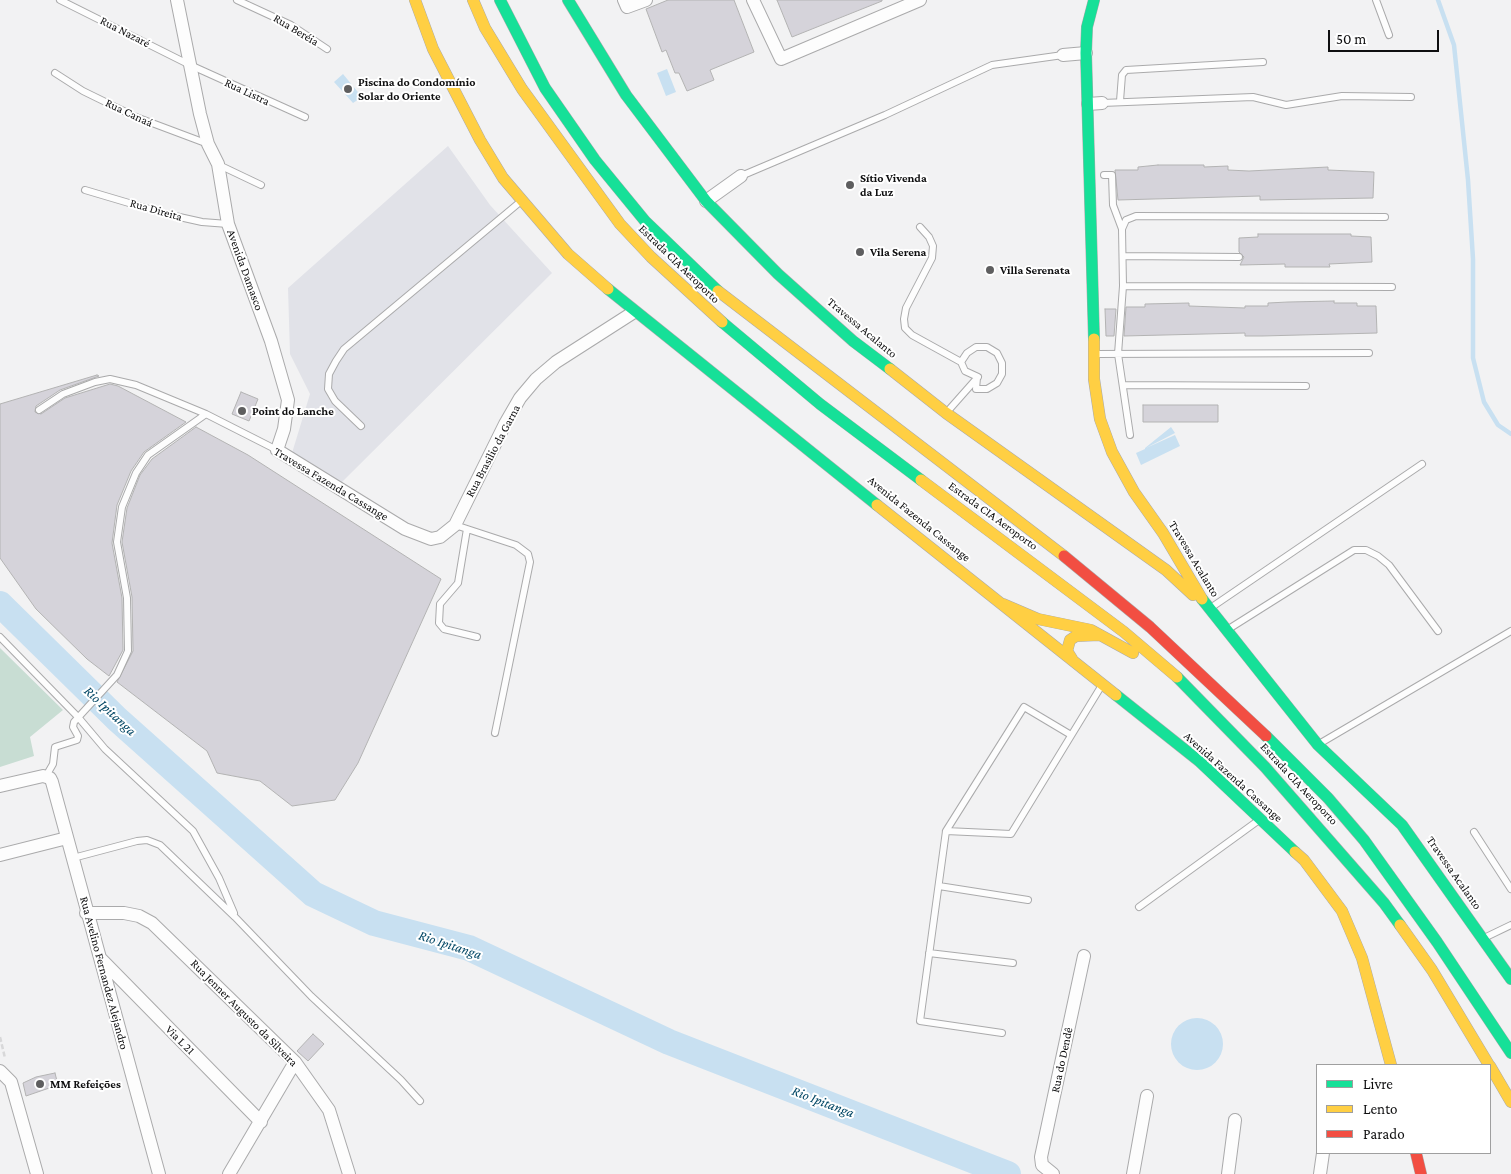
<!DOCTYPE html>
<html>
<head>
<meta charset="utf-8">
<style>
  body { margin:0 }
  #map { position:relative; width:1511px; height:1174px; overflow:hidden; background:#f2f2f3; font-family:"Crimson Pro",serif }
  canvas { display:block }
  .legend { position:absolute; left:1316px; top:1064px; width:175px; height:90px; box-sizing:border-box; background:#fff; border:1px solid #9f9f9f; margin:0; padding:6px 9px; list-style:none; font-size:15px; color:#0f0f10 }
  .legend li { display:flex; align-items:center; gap:10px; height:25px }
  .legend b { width:25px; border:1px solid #9f9f9f }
  .scale { position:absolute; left:1328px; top:30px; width:111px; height:22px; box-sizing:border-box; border:2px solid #0f0f10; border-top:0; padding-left:6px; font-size:15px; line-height:18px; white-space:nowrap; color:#0f0f10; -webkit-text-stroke:4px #fff; paint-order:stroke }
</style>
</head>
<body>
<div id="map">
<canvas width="1511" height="1174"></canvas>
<ul class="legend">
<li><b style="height:6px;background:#16e098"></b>Livre</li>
<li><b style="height:6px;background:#ffcf43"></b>Lento</li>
<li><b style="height:6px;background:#f24e42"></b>Parado</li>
</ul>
<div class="scale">50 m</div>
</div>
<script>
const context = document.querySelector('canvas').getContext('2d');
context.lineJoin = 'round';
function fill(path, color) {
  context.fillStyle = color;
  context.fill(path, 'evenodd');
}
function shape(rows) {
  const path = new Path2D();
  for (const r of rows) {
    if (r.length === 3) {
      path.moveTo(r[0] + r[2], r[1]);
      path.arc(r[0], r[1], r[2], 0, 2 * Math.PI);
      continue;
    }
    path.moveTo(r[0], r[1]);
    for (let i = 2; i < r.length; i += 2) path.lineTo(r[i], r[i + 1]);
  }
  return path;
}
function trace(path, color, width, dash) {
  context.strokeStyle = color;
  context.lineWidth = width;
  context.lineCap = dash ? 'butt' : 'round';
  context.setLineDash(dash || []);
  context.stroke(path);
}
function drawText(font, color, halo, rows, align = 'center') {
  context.font = font + ' "Crimson Pro",serif';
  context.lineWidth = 4;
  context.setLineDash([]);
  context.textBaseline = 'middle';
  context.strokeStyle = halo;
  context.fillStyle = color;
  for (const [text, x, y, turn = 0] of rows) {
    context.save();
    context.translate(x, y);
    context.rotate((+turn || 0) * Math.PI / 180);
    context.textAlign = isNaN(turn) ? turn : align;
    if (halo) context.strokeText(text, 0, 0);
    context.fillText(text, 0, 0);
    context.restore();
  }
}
const built = shape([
  [448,146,490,205,552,273,339,485,292,453,310,394,290,354,288,288]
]);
const forest = shape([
  [0,648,63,710,30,737,34,756,0,767]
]);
const water = shape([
  [667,69,676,92,666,96,657,73],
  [343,74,362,97,353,103,334,82],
  [1171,427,1175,433,1146,448,1175,435,1180,446,1141,465,1136,453,1145,449,1145,448],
  [1197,1044,26]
]);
const stream = shape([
  [1438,0,1454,45,1468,180,1473,259,1473,358,1484,402,1498,425,1511,434]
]);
const river = shape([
  [0,604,117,719,313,894,374,923,469,948,669,1042,1008,1174]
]);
const building = shape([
  [668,0,734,0,754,52,710,70,714,80,687,91,679,73,675,73,666,50,662,52,646,9,668,0],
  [777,0,882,0,882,1,792,37,777,0],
  [1158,165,1204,165,1204,167,1228,166,1228,170,1249,171,1328,167,1328,170,1374,172,1373,198,1260,200,1260,196,1118,200,1115,170,1138,170,1138,167,1158,165],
  [1258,234,1351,234,1351,236,1371,237,1372,262,1329,264,1330,267,1285,267,1285,264,1240,265,1244,257,1239,252,1239,238,1258,237,1258,234],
  [1334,301,1334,303,1357,303,1357,306,1376,306,1377,333,1262,336,1245,336,1245,333,1124,336,1126,307,1145,307,1145,304,1189,303,1189,306,1245,308,1245,306,1268,306,1268,303,1288,302,1334,301],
  [1105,309,1116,309,1114,336,1106,336,1105,309],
  [97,375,99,376,60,390,36,406,35,412,41,414,65,398,110,384,118,386,186,422,144,452,131,471,117,505,112,543,122,598,123,650,109,676,87,659,36,609,0,558,0,404,97,375],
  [241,392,258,399,249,421,232,414,241,392],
  [1143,405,1218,405,1218,422,1143,422,1143,405],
  [196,427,248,455,441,579,358,763,335,800,292,806,260,781,217,773,207,751,117,682,133,651,132,597,122,542,127,508,140,475,152,459,196,427],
  [313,1034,324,1044,308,1061,297,1051,313,1034],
  [55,1073,58,1085,26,1096,23,1083,36,1077,55,1073]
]);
const path = shape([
  [0,1037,5,1058]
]);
const lane = shape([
  [60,0,190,65,305,117],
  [237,0,291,25,327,49],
  [1376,0,1389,35],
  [55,73,83,91,136,117,208,144],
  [1120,101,1122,75,1126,70,1263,62],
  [1102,103,1253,97,1286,105,1342,96,1411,97],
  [219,165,261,185],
  [1104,175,1112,175,1113,205,1122,229],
  [741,176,885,115,992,65,1063,55],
  [85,190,166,214,202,222,228,224],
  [920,227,929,237,933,246,932,258,906,308,904,319,905,328,912,335,961,362,965,371,978,377,947,412],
  [1124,256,1239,257],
  [1123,286,1392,287],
  [1095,354,1369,353],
  [961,362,967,353,976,347,987,347,997,353,1002,363,1002,374,997,383,987,389,976,389,977,378],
  [1123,385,1306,386],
  [39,410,63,394,95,382,110,379,136,385,206,414,148,455,136,473,122,507,117,542,127,598,128,651,117,675,74,722,73,727,78,736,77,740,55,747,53,764,46,776],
  [206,414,277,450],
  [361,426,335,401,328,389,329,374,336,361,344,349,520,202],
  [1130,435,1118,354,1123,286,1122,229,1126,220,1136,216,1385,217],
  [455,525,516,545,528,554,530,562,495,733],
  [467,529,458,583,440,604,439,623,444,629,477,637],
  [1209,609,1422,464],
  [1227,630,1354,550,1366,550,1378,556,1389,565,1438,631],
  [0,637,78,717,105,749,193,831,219,878,234,913],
  [1319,744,1511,631],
  [946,831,1024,707,1071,735],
  [1474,832,1511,889],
  [73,858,137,841,147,840,160,845,235,917,311,996,401,1080,420,1101],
  [939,886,1028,900],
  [1139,907,1259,820],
  [1484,938,1511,925],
  [929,953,1013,963],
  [1002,1033,920,1021,946,831,1011,834,1102,685]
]);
const street = shape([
  [177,0,200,114,208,144,218,164,228,224,271,341,288,400,284,429,277,450,405,529,431,539,440,537,455,525,505,424,520,398,536,379,556,362,634,312],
  [624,0,627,7,646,0],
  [753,0,781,59,920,0],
  [1063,55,1086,53],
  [1088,104,1102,103],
  [706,201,741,176],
  [0,786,43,776,50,778,52,782,159,1174],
  [0,855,67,838],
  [86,913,124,913,139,916,152,923,295,1062,329,1110,349,1174],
  [101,959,261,1122],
  [0,1071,11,1082,37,1174],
  [229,1174,295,1062],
  [1053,1174,1042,1165,1041,1157,1084,956],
  [1133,1174,1147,1096],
  [1228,1174,1235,1120],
  [1320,1174,1323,1153]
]);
const fast = shape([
  [500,0,545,88,595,160,645,221,718,291],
  [568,0,626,95,706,201,778,274,853,341,890,369],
  [608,289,877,505],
  [722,322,820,404,921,480],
  [1094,339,1086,53,1087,27,1094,0],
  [1202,599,1318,745,1402,825,1511,979],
  [1177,677,1265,767,1384,903,1400,925],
  [1116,695,1199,761,1295,852],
  [1266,736,1328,798,1364,840,1437,942,1511,1053]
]);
const slow = shape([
  [415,0,433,49,480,140,503,178,568,254,608,289],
  [473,0,485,28,522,89,620,224,651,257,722,322],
  [718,291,1064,556],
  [1094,339,1094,379,1100,419,1112,452,1134,492,1163,533,1202,599],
  [890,369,946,413,1166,570,1193,595],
  [921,480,1124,632,1177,677],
  [877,505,1116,695],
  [1003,604,1038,619,1091,630,1133,653],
  [1072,659,1067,651,1070,640,1076,636,1099,635],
  [1295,852,1304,860,1342,911,1362,958,1391,1065],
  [1400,925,1432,970,1489,1065],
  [1490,1066,1511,1102]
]);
const jam = shape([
  [1064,556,1150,627,1266,736],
  [1416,1153,1421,1174]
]);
const markers = [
  [348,89,5,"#5e5e5f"],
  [850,185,5,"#5e5e5f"],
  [860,252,5,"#5e5e5f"],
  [990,270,5,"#5e5e5f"],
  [242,411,5,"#5e5e5f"],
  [40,1084,5,"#5e5e5f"]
];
const streetNames = [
  ["Rua Beréia",296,30,31],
  ["Rua Nazaré",125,32,27],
  ["Rua Listra",247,92,25],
  ["Rua Canaá",129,113,25],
  ["Rua Direita",156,210,16],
  ["Estrada CIA Aeroporto",679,264,44],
  ["Avenida Damasco",245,270,70],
  ["Travessa Acalanto",862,328,40],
  ["Rua Brasilio da Garna",493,451,-62],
  ["Travessa Fazenda Cassange",331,484,31],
  ["Estrada CIA Aeroporto",993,516,36],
  ["Avenida Fazenda Cassange",919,519,39],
  ["Travessa Acalanto",1194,559,59],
  ["Avenida Fazenda Cassange",1233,777,42],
  ["Estrada CIA Aeroporto",1299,784,47],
  ["Travessa Acalanto",1454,873,55],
  ["Rua Avelino Fernandez Alejandro",104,973,75],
  ["Rua Jenner Augusto da Silveira",244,1013,45],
  ["Via L 21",180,1040,45],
  ["Rua do Dendê",1062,1060,-78]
];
const poiNames = [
  ["Piscina do Condomínio",358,82],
  ["Solar do Oriente",358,96],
  ["Sítio Vivenda",860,178],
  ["da Luz",860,192],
  ["Vila Serena",870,252],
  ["Villa Serenata",1000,270],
  ["Point do Lanche",252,411],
  ["MM Refeições",50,1084]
];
const waterNames = [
  ["Rio Ipitanga",110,711,43],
  ["Rio Ipitanga",450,945,18],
  ["Rio Ipitanga",823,1102,21]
];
fill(built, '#e1e2e8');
fill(forest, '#c8ddd3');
fill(water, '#c8e0f1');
trace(stream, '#c8e0f1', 4.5);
trace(river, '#c8e0f1', 26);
fill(building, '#d5d3da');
trace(building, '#b3b3b3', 1);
trace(lane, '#aaaaab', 8);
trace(street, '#aaaaab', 14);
trace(fast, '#aaaaab', 12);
trace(slow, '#aaaaab', 12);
trace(jam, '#aaaaab', 12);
trace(path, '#d8d8d9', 2.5, [5, 2.5]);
trace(lane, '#fdfdfd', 6);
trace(street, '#fdfdfd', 12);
trace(fast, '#16e098', 11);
trace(slow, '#ffcf43', 11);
trace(jam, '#f24e42', 11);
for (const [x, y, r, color] of markers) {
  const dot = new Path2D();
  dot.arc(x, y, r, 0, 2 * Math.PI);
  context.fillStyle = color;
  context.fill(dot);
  trace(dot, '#fff', 2);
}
drawText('12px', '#0f0f10', '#fff', streetNames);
drawText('bold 12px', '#0f0f10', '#fff', poiNames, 'left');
drawText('italic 14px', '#034765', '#fff', waterNames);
</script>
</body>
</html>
